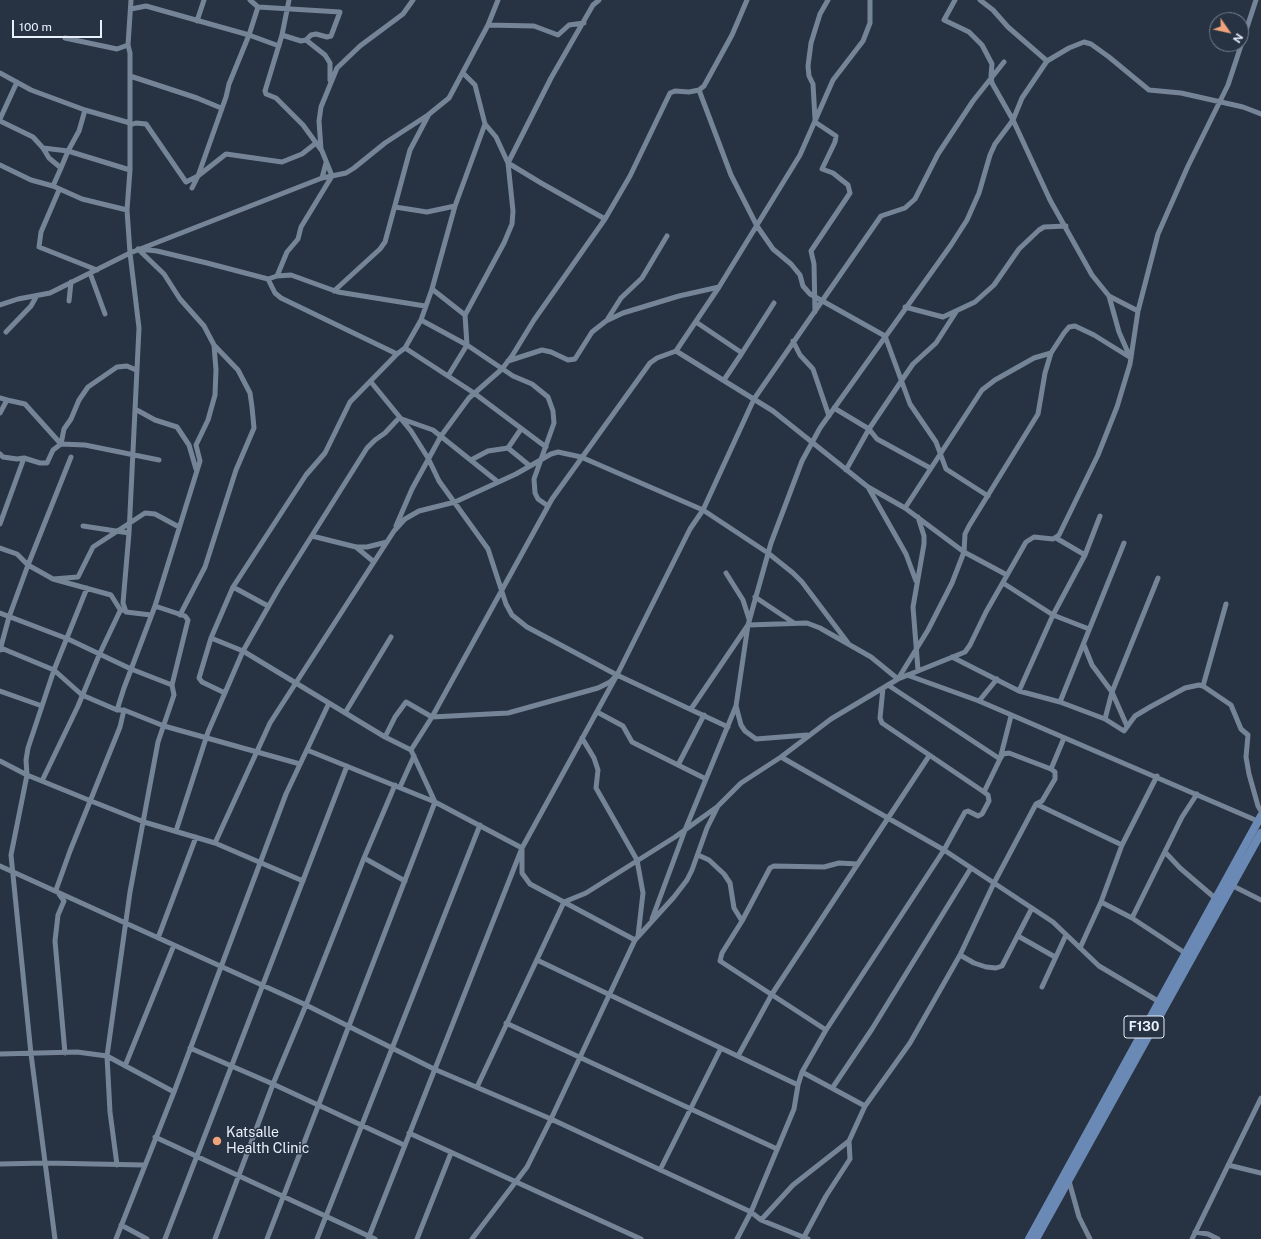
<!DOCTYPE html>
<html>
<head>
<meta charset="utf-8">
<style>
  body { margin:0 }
  #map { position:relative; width:1261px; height:1239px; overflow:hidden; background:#273343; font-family:"Public Sans",sans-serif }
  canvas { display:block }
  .north { position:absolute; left:1209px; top:12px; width:40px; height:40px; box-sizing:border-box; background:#273343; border:1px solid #747f8d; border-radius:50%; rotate:124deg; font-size:11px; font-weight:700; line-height:16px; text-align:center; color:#e8f0fb }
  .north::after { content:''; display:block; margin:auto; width:14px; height:18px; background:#f0a27a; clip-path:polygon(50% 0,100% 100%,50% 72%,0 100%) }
  .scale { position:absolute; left:12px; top:20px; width:90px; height:18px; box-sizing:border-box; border:2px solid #e8f0fb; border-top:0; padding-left:5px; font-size:12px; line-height:14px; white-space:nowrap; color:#e8f0fb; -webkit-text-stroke:3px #273343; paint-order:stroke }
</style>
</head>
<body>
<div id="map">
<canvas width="1261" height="1239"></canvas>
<div class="north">N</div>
<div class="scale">100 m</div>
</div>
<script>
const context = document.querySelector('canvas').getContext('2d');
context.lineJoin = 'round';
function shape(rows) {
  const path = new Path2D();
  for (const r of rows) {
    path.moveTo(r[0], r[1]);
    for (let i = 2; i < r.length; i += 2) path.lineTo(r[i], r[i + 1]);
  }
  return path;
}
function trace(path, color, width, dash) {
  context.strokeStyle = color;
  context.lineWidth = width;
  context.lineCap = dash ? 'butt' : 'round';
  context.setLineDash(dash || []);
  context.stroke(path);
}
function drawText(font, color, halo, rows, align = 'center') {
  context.font = font + ' "Public Sans",sans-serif';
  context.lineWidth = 3;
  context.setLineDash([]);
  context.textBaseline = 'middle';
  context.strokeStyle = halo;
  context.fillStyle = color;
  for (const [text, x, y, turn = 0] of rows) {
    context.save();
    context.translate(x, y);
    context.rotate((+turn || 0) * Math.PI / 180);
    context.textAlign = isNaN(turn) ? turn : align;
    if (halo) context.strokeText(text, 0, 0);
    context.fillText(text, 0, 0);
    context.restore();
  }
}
const street = shape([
  [250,0,258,7,340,12,331,36,327,37,316,34,311,35,306,40],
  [955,0,944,20,969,32,982,45,992,64,991,76,992,83,1013,120,1050,200,1092,275,1109,296,1119,332,1130,357],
  [980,0,993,10,1008,27,1047,61],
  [258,7,249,35,279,46],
  [131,9,146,6,249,35,229,84,226,97,198,176,192,188],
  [197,21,204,0],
  [488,25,534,26,558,35,569,25,584,23],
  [282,35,301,41,306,40,325,55,330,63,330,80],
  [65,38,117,49,128,45],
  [0,73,31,90,85,110],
  [130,76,197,98,221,108],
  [699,90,731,175,757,226,773,249,791,264,800,275,803,286,810,294,885,336,910,404,936,442,946,469,988,496],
  [0,119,17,82],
  [815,119,813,84,809,76,808,66,811,43,820,14,828,0],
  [0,121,33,137,43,148,49,158,61,168,53,186],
  [485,124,496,137,508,163,541,183,605,219],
  [130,125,136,123,146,124,186,182,198,176,226,154,282,162,302,154,316,143],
  [43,148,68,151,79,131,85,110,130,123],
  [321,149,319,121,321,107,337,68,360,46,403,14,413,0],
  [0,165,31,180,53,186,82,199,127,210],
  [61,168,68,151,130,170],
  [322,178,326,163],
  [59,190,41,232,39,247,97,270],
  [395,207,427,212,455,206],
  [138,249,164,274,180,299,204,326,214,345,238,370,250,393,252,407,254,428,236,470,205,567,180,615],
  [139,249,157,251,207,263,268,279,277,276,291,275,338,292,425,306],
  [90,273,105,314],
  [277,276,287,252,298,239,301,227,332,176,322,151,303,125,276,98,266,94,265,91,282,35,289,0],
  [268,279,275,293,281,298,397,354],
  [432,289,465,315],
  [334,291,380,249,385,242,410,150,428,116],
  [1109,296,1138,311],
  [69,301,71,282],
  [0,305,18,299,50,293,130,253,127,210,130,170,130,53,128,45,131,0],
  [905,307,943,317,975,302,994,285,1019,249,1039,230,1044,227,1066,226],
  [815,312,814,264,811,251,850,193,848,185,833,173,822,169,835,142,836,136,815,122],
  [421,320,467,345,513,376,532,384,548,397,553,411,554,423,534,479,535,493,538,499,548,506],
  [607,320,621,298,642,278,667,236],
  [696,322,742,353,774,303],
  [6,332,31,306,36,297],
  [793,341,800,355,813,369,829,416],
  [405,348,474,393,546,447],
  [676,351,773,411,868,487,905,508,964,552,1007,575],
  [508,361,542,350,551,352,568,360,575,359,592,332,606,321,623,313,679,296,719,287],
  [448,376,467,345,465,315,504,243,512,224,513,211,508,163,551,78,593,5,599,0],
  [724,380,742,353],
  [371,382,411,431,428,458,439,481,488,549,506,604,512,615,527,627,617,675],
  [0,398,7,400,0,413],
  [7,400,25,404,61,444],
  [834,408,869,429,877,439,930,468],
  [135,409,155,420,177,427,189,445,196,469],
  [61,444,64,429,71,419,79,400,88,387,117,367,127,366,136,370],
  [508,448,530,466],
  [0,454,3,457,17,459,24,458,40,463,47,463,53,450,61,444,85,445,159,460],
  [471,460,488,451,508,448,521,429],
  [846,470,869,429,902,380,913,364,936,343,956,312],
  [868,487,906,554,916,581],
  [905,508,982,390,995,380,1034,358,1051,353],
  [918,517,924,536,924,544,913,607,918,670],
  [0,524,24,458],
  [83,526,129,533],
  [396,526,412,489,441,436,469,398,502,369,512,356,534,320,605,219,630,176,670,93,675,91,689,92,699,90,704,86,732,35,747,0],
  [312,536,356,547,367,547,387,542],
  [1056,538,1085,555],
  [356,547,374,562],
  [0,548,17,554,28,565,53,579,111,595,121,611],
  [726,573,743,600,749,619],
  [53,579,78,577,93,547,145,513,155,514,179,527],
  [1003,583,1053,615,1089,629],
  [233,587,268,606],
  [755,597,794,623],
  [0,613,68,639,131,669,172,685],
  [151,615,126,612,123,603,129,533,139,328,130,253,322,178,346,173,354,168,385,143,428,115,449,98,488,25,498,0],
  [211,638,243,651,385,737,411,750,435,802,267,1239],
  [1084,645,1092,665,1112,692,1127,726],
  [1,648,54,670,82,695,117,710,124,710,164,726,300,764],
  [0,650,9,617,28,565,71,457],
  [952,657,1019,691,1060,702,1105,719,1124,731,1135,716,1150,707,1185,688,1199,685,1203,686,1231,705,1241,729,1248,735,1246,757,1249,774,1258,806,1261,811],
  [907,675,979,701,1260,822],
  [888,685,1000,759,1003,754,1009,753,1051,769],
  [1203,686,1226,604],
  [0,691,42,706],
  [1019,691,1053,615,1085,555,1100,516],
  [225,693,202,682,199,678,211,638,233,587,306,475,325,453,350,402,397,354,405,348,421,320,432,289,455,206,485,124,475,85,463,73],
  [979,701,997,679],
  [1060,702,1124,543],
  [691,709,748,625,807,623,820,628,871,657,898,679,928,630,952,583,964,552,965,534,969,526,1038,414,1045,373,1051,353,1064,333,1069,327,1075,326,1094,335,1131,358],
  [117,710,124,688,155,606,200,461,196,445,208,420,215,395,216,370,214,345],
  [597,712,623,726,632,742,678,765,704,715],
  [345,713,391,637],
  [1105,719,1112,692,1158,578],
  [807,735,756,739,745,731,741,725,736,706,748,625,771,543,802,461,820,428,951,245,967,220,979,193,990,155,995,144,1013,120,1022,98,1047,61,1069,48,1084,42,1091,44,1109,57,1149,90,1181,93,1243,107,1261,114],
  [385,737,395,717,406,702,432,717,508,713,598,688,610,682,617,675,728,727],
  [582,738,594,758,598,770,596,788,637,860,643,893,638,936],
  [307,750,435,802,522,848,522,873,530,884,635,940],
  [411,750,432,717,552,499,650,363,657,358,676,351,680,345,719,287,800,155,833,80,863,41,870,23,870,0],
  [781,757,831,719,898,679,965,652,970,645,986,612,1026,542,1034,537,1053,539,1059,535,1098,455,1117,407,1130,364,1138,311,1158,234,1188,166,1228,85,1256,0],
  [0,761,27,775,91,801,144,822,215,843,303,881],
  [678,765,706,779],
  [42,781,78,706,100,653,120,611],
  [395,785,364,858,306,1005,434,1069,551,1119,635,940,674,897,687,880,692,870,707,828,718,806,741,783,781,757,944,850,1053,922,1099,966,1158,1001],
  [400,787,414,756],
  [984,792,1000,759,1011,716],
  [1036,804,1122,845],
  [176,831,208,732,243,651,279,588,367,448,375,440,385,433,399,418,433,430,498,482],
  [215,843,270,723,394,531,405,519,419,511,455,502,516,474,551,454,558,452,581,457,703,510,768,553,793,573,802,582,848,643],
  [1165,852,1180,868,1215,898],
  [698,855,709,860,724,874,730,883,734,908,742,921],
  [364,858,405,881],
  [0,866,306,1005,273,1084,215,1239],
  [1231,885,1261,900],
  [1101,902,1132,918,1185,953],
  [1132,918,1182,817,1197,794],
  [652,919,685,830,736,706],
  [1018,936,1055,957],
  [158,938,196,837],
  [1080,948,1101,902,1122,845,1157,776],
  [960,955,994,883,1036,804,1042,801,1055,779,1055,772,1051,769,1064,738],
  [537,960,798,1085],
  [1042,987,1066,935],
  [506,1023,777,1149],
  [826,1030,720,961,722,953,742,921,770,868,774,866,824,867,839,863,857,864],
  [190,1048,273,1084,404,1145],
  [65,1053,55,941,58,915,64,901,56,890,70,851,120,727,124,710],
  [0,1054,77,1052,107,1056,174,1092],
  [738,1056,772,994,929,756],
  [125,1066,174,945],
  [802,1072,865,1106],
  [477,1087,564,902,586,893,675,837,717,807],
  [833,1087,872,1029,971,868],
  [409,1133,641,1239],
  [155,1137,375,1239],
  [0,1164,46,1163,144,1165],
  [117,1165,110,1112,107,1056,130,892,158,742,174,695,172,685,188,620,185,616,155,606],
  [1228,1165,1261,1173],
  [660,1170,721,1048],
  [1069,1181,1079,1217,1090,1239],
  [761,1220,793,1185,849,1141],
  [121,1225,147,1239],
  [1195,1232,1208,1234,1218,1239],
  [804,1237,826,1196,850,1159,849,1141,865,1106,910,1043,960,955,974,963,986,967,996,968,1002,966,1032,908],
  [55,1239,31,1054,11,855,27,775,26,760,28,748,54,670,87,588],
  [116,1239,174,1092,286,794,329,703],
  [165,1239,347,766],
  [317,1239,480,825],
  [368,1239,522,848,617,675,690,529,703,510,754,399,881,216,905,208,915,199,938,154,973,101,1004,62],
  [417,1239,451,1153],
  [472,1239,527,1167,551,1119,751,1212,761,1220,808,1239],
  [737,1239,751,1212,794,1109,798,1085,802,1072,826,1030,944,850,965,812,968,811,978,816,982,814,989,801,988,795,984,792,882,723,880,718,883,688],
  [1192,1239,1261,1098]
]);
const primary = shape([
  [1029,1239,1261,816],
  [1036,1239,1261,833]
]);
const markers = [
  [217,1141,5,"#f0a27a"]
];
const shields = [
  [1144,1027,40]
];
const shieldNames = [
  ["F130",1144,1027]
];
const poiNames = [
  ["Katsalle",226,1133],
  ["Health Clinic",226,1149]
];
trace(street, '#768497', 5);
trace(primary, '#6b89b5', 8);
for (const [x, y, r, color] of markers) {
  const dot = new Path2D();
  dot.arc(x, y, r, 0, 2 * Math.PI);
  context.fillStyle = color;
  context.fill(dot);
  trace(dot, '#273343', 1.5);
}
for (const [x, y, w] of shields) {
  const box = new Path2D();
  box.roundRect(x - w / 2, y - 11, w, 22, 3);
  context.fillStyle = '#273343';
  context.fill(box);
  trace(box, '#e8f0fb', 1);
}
drawText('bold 13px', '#e8f0fb', null, shieldNames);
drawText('14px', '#e8f0fb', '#273343', poiNames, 'left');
</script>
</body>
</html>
